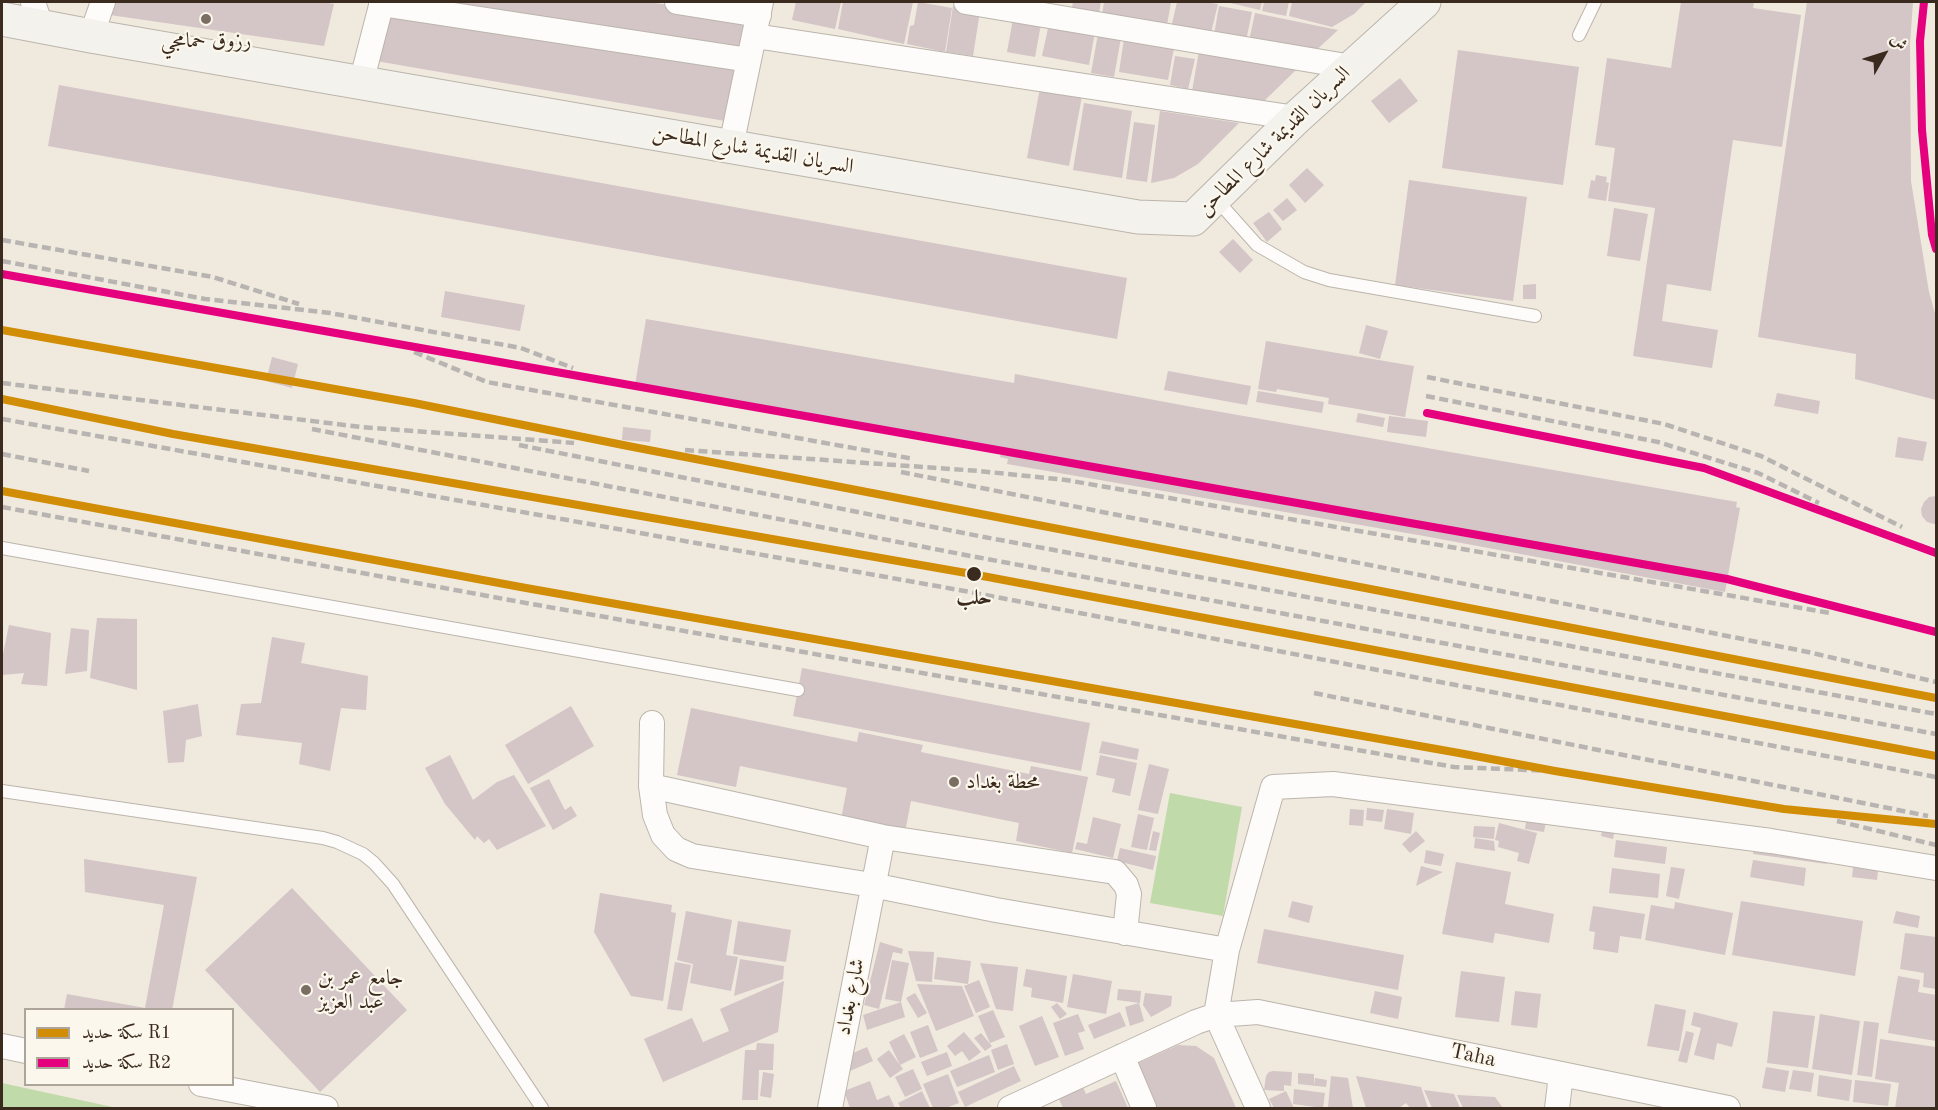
<!DOCTYPE html>
<html>
<head>
<meta charset="utf-8">
<style>
  body { margin:0 }
  #map { position:relative; width:1938px; height:1110px; overflow:hidden; background:#f0e9de; font-family:"Old Standard TT",Amiri,serif }
  canvas { display:block }
  .frame { position:absolute; inset:0; border:3px solid #3b2a1e; pointer-events:none }
  .legend { position:absolute; left:24px; top:1008px; width:210px; height:78px; box-sizing:border-box; background:#fbf7ec; border:2px solid #aea59a; margin:0; padding:8px 10px; list-style:none; font-size:18px; color:#3b2a1e }
  .legend li { display:flex; align-items:center; gap:12px; height:30px }
  .legend b { width:30px; border:2px solid #aea59a }
  .north { position:absolute; left:1854px; top:24px; width:60px; height:60px; -webkit-text-stroke:4px #fbf7ec; paint-order:stroke; rotate:51deg; font-size:16px; font-weight:700; line-height:24px; text-align:center; color:#3b2a1e }
  .north::after { content:''; display:block; margin:auto; width:21px; height:27px; background:#3b2a1e; clip-path:polygon(50% 0,100% 100%,50% 72%,0 100%) }
</style>
</head>
<body>
<div id="map">
<canvas width="1938" height="1110"></canvas>
<div class="frame"></div>
<ul class="legend">
<li><b style="height:8px;background:#d18d06"></b>سكة حديد R1</li>
<li><b style="height:8px;background:#e5007d"></b>سكة حديد R2</li>
</ul>
<div class="north">ش</div>
</div>
<script>
const context = document.querySelector('canvas').getContext('2d');
context.lineJoin = 'round';
function fill(path, color) {
  context.fillStyle = color;
  context.fill(path, 'evenodd');
}
function shape(rows) {
  const path = new Path2D();
  for (const r of rows) {
    path.moveTo(r[0], r[1]);
    for (let i = 2; i < r.length; i += 2) path.lineTo(r[i], r[i + 1]);
  }
  return path;
}
function trace(path, color, width, dash) {
  context.strokeStyle = color;
  context.lineWidth = width;
  context.lineCap = dash ? 'butt' : 'round';
  context.setLineDash(dash || []);
  context.stroke(path);
}
function drawText(font, color, halo, rows, align = 'center') {
  context.font = font + ' "Old Standard TT",Amiri,serif';
  context.lineWidth = 4.5;
  context.setLineDash([]);
  context.textBaseline = 'middle';
  context.strokeStyle = halo;
  context.fillStyle = color;
  for (const [text, x, y, turn = 0] of rows) {
    context.save();
    context.translate(x, y);
    context.rotate((+turn || 0) * Math.PI / 180);
    context.textAlign = isNaN(turn) ? turn : align;
    if (halo) context.strokeText(text, 0, 0);
    context.fillText(text, 0, 0);
    context.restore();
  }
}
const green = shape([
  [1170,793,1242,807,1223,916,1150,903],
  [2,1083,117,1108,2,1108]
]);
const building = shape([
  [113,2,322,2,334,4,324,46,110,15],
  [427,2,648,2,752,17,746,54],
  [796,2,841,2,835,29,792,20],
  [843,2,913,2,904,44,838,29],
  [918,2,952,8,945,52,907,44,910,26,914,25],
  [1073,2,1101,2,1098,18,1071,13],
  [1104,2,1171,2,1167,25,1102,14],
  [1177,2,1205,2,1218,4,1211,33,1172,24],
  [1226,2,1262,2,1260,10],
  [1264,2,1289,2,1286,16,1262,11],
  [1292,2,1366,2,1354,14,1332,27,1289,16],
  [1681,2,1754,2,1753,8,1801,15,1782,147,1733,140,1711,291,1667,284,1662,321,1718,330,1712,368,1633,356,1655,208,1608,201,1615,148,1595,145,1607,58,1671,68],
  [1807,2,1913,2,1910,44,1911,181,1929,292,1936,317,1936,400,1855,379,1856,354,1758,337],
  [953,6,980,11,973,56,946,52],
  [1219,6,1252,12,1246,41,1214,35],
  [387,11,737,63,725,121,376,61],
  [1255,13,1338,30,1312,54,1249,41],
  [1013,19,1041,24,1035,57,1007,52],
  [1049,24,1095,32,1089,65,1042,56],
  [1098,34,1121,38,1114,77,1091,73],
  [1124,39,1174,48,1168,80,1119,72],
  [1458,50,1579,67,1563,185,1442,168],
  [1199,51,1297,69,1261,104,1192,91],
  [1175,56,1195,59,1188,89,1170,85],
  [1400,78,1418,101,1389,123,1371,101],
  [59,85,1127,278,1117,339,48,146],
  [1040,88,1082,96,1069,166,1027,158],
  [1084,103,1132,111,1122,178,1073,170],
  [1160,111,1239,123,1198,164,1174,178,1151,183],
  [1134,122,1155,125,1147,182,1126,179],
  [1307,168,1324,185,1305,203,1289,185],
  [1596,175,1607,177,1606,182,1609,183,1606,201,1588,198,1591,180,1595,181],
  [1409,180,1527,197,1513,301,1395,285],
  [1287,198,1297,210,1283,221,1273,210],
  [1614,208,1648,214,1640,261,1607,256],
  [1269,212,1282,229,1267,242,1253,223],
  [1233,239,1253,260,1240,273,1219,252],
  [1536,284,1536,299,1523,299,1523,285],
  [445,291,525,305,520,331,441,317],
  [646,319,1014,383,1015,374,1192,407,1737,502,1736,507,1740,508,1725,592,1424,536,1007,464,1008,459,1000,457,1002,449,635,385],
  [1366,325,1388,331,1380,359,1359,353],
  [1266,341,1414,366,1405,417,1328,404,1329,398,1277,389,1276,392,1258,389],
  [272,357,298,364,292,388,266,381],
  [1168,371,1251,386,1247,405,1164,390],
  [1258,391,1324,402,1322,413,1256,402],
  [1777,393,1820,401,1818,414,1774,406],
  [1358,413,1385,418,1383,427,1356,422],
  [1389,416,1428,421,1426,437,1387,432],
  [623,427,651,430,650,442,622,440],
  [1898,437,1927,442,1923,461,1895,457],
  [1936,496,1936,524,1934,524,1927,522,1922,516,1921,509,1924,502,1929,497],
  [97,618,137,619,137,690,90,678],
  [9,625,51,633,47,686,21,684,24,673,2,675,2,659],
  [71,628,89,630,87,671,65,674],
  [272,637,305,643,301,663,368,676,366,710,341,708,330,771,299,764,302,743,236,735,241,704,261,703],
  [802,668,1090,723,1081,771,793,716],
  [198,704,202,736,186,740,184,762,168,763,163,711],
  [571,706,594,746,528,784,505,745],
  [691,708,857,742,859,732,923,745,921,752,1029,774,1031,766,1088,777,1072,853,1016,841,1019,823,911,801,905,832,841,819,847,788,740,766,736,787,677,775],
  [1102,741,1139,749,1137,760,1099,753],
  [450,755,473,800,497,782,514,775,546,826,497,850,489,839,484,843,477,836,475,840,445,804,425,768],
  [1100,755,1137,763,1130,796,1112,792,1115,779,1096,775],
  [1149,764,1169,769,1158,814,1138,810],
  [549,779,565,810,571,806,577,816,553,830,530,788],
  [1367,808,1384,810,1382,822,1366,820],
  [1350,809,1364,810,1363,826,1349,825],
  [1387,809,1414,813,1411,834,1384,829],
  [1138,814,1154,818,1147,850,1131,847],
  [1527,814,1547,817,1544,832,1525,829],
  [1093,817,1121,824,1113,858,1075,849,1077,842,1087,844],
  [1604,822,1616,824,1613,839,1601,836],
  [1499,823,1537,833,1529,864,1517,861,1519,853,1498,847,1499,841,1495,840],
  [1474,826,1495,827,1494,839,1473,837],
  [1153,831,1160,833,1156,851,1149,850],
  [1416,831,1425,841,1410,853,1402,844],
  [1475,838,1494,841,1495,851,1474,848],
  [1616,840,1667,847,1665,864,1614,857],
  [1755,841,1829,851,1827,864,1753,854],
  [1120,848,1156,856,1153,870,1117,861],
  [1426,850,1444,854,1441,866,1424,863],
  [1854,858,1879,861,1877,880,1852,877],
  [84,859,197,877,172,1010,64,1010,67,994,145,1008,164,905,85,892],
  [1753,860,1806,868,1804,886,1750,877],
  [1456,862,1511,872,1505,904,1554,914,1549,943,1495,933,1493,943,1442,934],
  [1421,866,1443,872,1416,886],
  [1671,867,1685,869,1679,899,1666,896],
  [1612,868,1660,874,1658,898,1609,893],
  [292,888,407,1010,320,1092,205,970],
  [600,893,672,905,671,912,676,913,663,1001,631,996,594,932],
  [1292,901,1313,906,1309,923,1288,917],
  [1741,901,1863,921,1855,976,1732,955],
  [1675,902,1733,913,1725,955,1645,940,1651,905,1674,909],
  [1593,906,1645,914,1641,939,1620,936,1618,953,1593,949,1595,932,1589,931],
  [686,911,732,920,726,955,738,957,731,991,690,983,693,964,677,960],
  [1896,911,1920,916,1918,928,1893,923],
  [738,921,791,930,786,962,733,954],
  [1264,929,1404,955,1398,990,1257,963],
  [1905,933,1936,937,1936,989,1923,987,1924,973,1900,969],
  [880,942,903,949,902,954,893,952,879,1009,864,1005],
  [908,951,934,952,932,982,916,981],
  [937,957,971,961,968,984,934,979],
  [740,959,784,966,783,979,734,996],
  [892,960,909,963,901,1002,885,999],
  [675,962,691,965,682,1011,667,1009],
  [980,963,1018,967,1013,1011,996,1009],
  [1026,969,1067,976,1063,1003,1031,997,1032,988,1023,986],
  [1461,971,1505,977,1499,1022,1455,1017],
  [1073,974,1112,981,1106,1014,1067,1007],
  [1898,976,1920,980,1918,992,1936,995,1936,1041,1888,1033],
  [979,980,990,1007,976,1013,964,986],
  [784,981,778,1032,663,1082,644,1039,692,1018,703,1042,729,1031,720,1009],
  [917,984,962,986,974,1016,936,1031],
  [1118,989,1141,991,1140,1003,1117,1000],
  [1375,991,1402,997,1398,1019,1370,1013],
  [1515,991,1541,994,1537,1028,1511,1025],
  [915,993,927,1013,918,1018,906,998],
  [1145,993,1172,996,1171,1006,1151,1017,1143,1005],
  [901,1002,905,1017,867,1030,863,1015],
  [1057,1003,1067,1014,1060,1019,1051,1007],
  [1139,1003,1144,1021,1130,1026,1125,1007],
  [1655,1004,1686,1010,1679,1051,1647,1046],
  [993,1010,1005,1037,990,1043,978,1016],
  [1773,1011,1815,1016,1808,1068,1767,1063],
  [1120,1012,1126,1026,1094,1039,1088,1025],
  [1694,1012,1738,1023,1732,1047,1717,1043,1714,1060,1694,1055,1701,1028,1691,1025],
  [1078,1014,1085,1031,1078,1033,1084,1049,1065,1056,1053,1023],
  [1820,1014,1860,1021,1852,1075,1812,1069],
  [1042,1016,1059,1057,1035,1066,1019,1026],
  [1864,1021,1879,1023,1872,1077,1857,1075],
  [928,1025,938,1051,920,1058,910,1032],
  [1686,1031,1694,1033,1687,1063,1678,1061],
  [964,1032,981,1052,969,1061,962,1051,955,1056,947,1046],
  [981,1033,992,1046,985,1051,974,1038],
  [904,1034,916,1057,900,1065,889,1042],
  [1880,1039,1936,1047,1936,1108,1895,1108,1899,1083,1875,1079],
  [757,1043,774,1044,773,1070,759,1070,758,1100,742,1100,745,1050,756,1050],
  [1007,1044,1014,1064,998,1070,991,1050],
  [1178,1045,1196,1046,1214,1058,1236,1108,1154,1108,1134,1065],
  [867,1047,873,1061,850,1071,844,1057],
  [889,1050,903,1069,890,1078,877,1059],
  [947,1052,952,1066,927,1076,921,1062],
  [989,1055,995,1072,957,1087,950,1071],
  [1014,1066,1021,1081,965,1107,958,1092],
  [1766,1067,1789,1071,1785,1092,1762,1088],
  [913,1069,922,1089,905,1097,895,1077],
  [1793,1070,1814,1073,1811,1092,1789,1089],
  [1273,1071,1292,1072,1291,1086,1284,1085,1284,1091,1264,1090,1266,1076,1269,1072],
  [763,1072,774,1074,771,1098,760,1096],
  [1298,1073,1314,1074,1314,1085,1315,1078,1327,1080,1326,1087,1298,1084],
  [948,1074,959,1103,946,1108,933,1108,923,1084],
  [1819,1075,1852,1080,1849,1101,1817,1096],
  [1331,1076,1348,1078,1353,1108,1328,1107],
  [1356,1076,1421,1087,1428,1108,1410,1108,1406,1103,1399,1108,1366,1108],
  [1855,1080,1891,1084,1888,1106,1853,1102],
  [870,1081,877,1100,889,1095,895,1108,850,1108,844,1091],
  [1116,1081,1128,1108,1063,1108,1058,1097,1083,1087,1086,1094],
  [1294,1089,1325,1093,1323,1108,1293,1104],
  [1424,1090,1454,1094,1460,1108,1432,1108],
  [922,1091,930,1108,901,1108,898,1103],
  [1286,1091,1294,1108,1274,1108,1269,1099],
  [1457,1095,1495,1097,1503,1108,1463,1108]
]);
const lane = shape([
  [1579,35,1595,2],
  [1215,198,1257,245,1304,272,1329,280,1535,316],
  [2,548,798,690],
  [2,791,323,838,337,842,363,854,374,863,393,884,542,1108]
]);
const street = shape([
  [33,2,41,26],
  [677,2,759,15],
  [966,2,1352,67],
  [381,4,749,60],
  [91,36,103,2],
  [755,36,1296,118],
  [361,83,382,2],
  [731,146,761,2],
  [652,723,651,786,655,815,663,835,676,849,692,856,872,885,996,910,1227,950],
  [651,786,883,837,1115,872,1126,885,1129,894,1125,933],
  [2,1046,26,1051],
  [1122,1056,1144,1108],
  [201,1084,326,1108],
  [830,1108,883,837],
  [1010,1108,1196,1022,1216,1015,1258,1012,1728,1108],
  [1258,1108,1216,1015,1227,950,1273,787,1333,784,1771,841,1936,868],
  [1557,1108,1561,1075]
]);
const secondary = shape([
  [2,19,91,36,1138,217,1193,219,1296,118,1424,2]
]);
const rail = shape([
  [1924,2,1920,41,1922,130,1932,235,1936,249],
  [2,240,213,277,299,304],
  [2,261,205,299,330,313,521,348,573,368],
  [2,274,1727,579,1936,632],
  [2,330,414,403,628,446,1936,698],
  [414,352,487,382,914,459],
  [1427,377,1664,424,1761,456,1902,527],
  [2,383,361,427,574,443],
  [1426,396,1658,442,1758,473,1819,503],
  [2,399,173,434,972,574,1936,756],
  [1427,413,1704,468,1936,553],
  [2,419,970,592,1936,777],
  [312,429,976,557,1936,734],
  [519,445,984,537,1936,714],
  [685,450,979,471,1066,480,1830,613],
  [2,454,89,471],
  [901,472,1808,652,1936,682],
  [2,507,526,603,1454,767,1555,771],
  [947,662,1511,763],
  [1314,693,1928,816],
  [1547,770,1784,809,1936,824],
  [1837,821,1936,845]
]);
const rail1 = shape([
  [2,330,414,403,628,446,1936,698],
  [2,399,173,434,972,574,1936,756],
  [2,491,526,588,1459,753,1555,771,1784,809,1936,824]
]);
const rail2 = shape([
  [1924,2,1920,41,1922,130,1932,235,1936,249],
  [2,274,1727,579,1936,632],
  [1427,413,1704,468,1936,553]
]);
const markers = [
  [206,19,6,"#7a6d61"],
  [974,574,8,"#3b2a1e"],
  [954,782,6,"#7a6d61"],
  [306,990,6,"#7a6d61"]
];
const poiNames = [
  ["رزوق حمامجي",206,41,"center"],
  ["محطة بغداد",966,782],
  ["جامع عمر بن",318,978],
  ["عبد العزيز",318,1002]
];
const streetNames = [
  ["السريان القديمة شارع المطاحن",1274,141,-44],
  ["السريان القديمة شارع المطاحن",753,150,10],
  ["شارع بغداد",851,997,-79],
  ["Taha",1473,1056,12]
];
const stopNames = [
  ["حلب",974,598]
];
fill(green, '#c1daa9');
fill(building, '#d4c5c6');
trace(lane, '#bbb5ac', 14);
trace(street, '#bbb5ac', 26);
trace(secondary, '#bbb5ac', 35);
trace(lane, '#fdfcfa', 12);
trace(street, '#fdfcfa', 24);
trace(secondary, '#f4f2ec', 33);
trace(rail, '#b7b4b1', 4.5, [9, 4.5]);
trace(rail1, '#d18d06', 8);
trace(rail2, '#e5007d', 8);
for (const [x, y, r, color] of markers) {
  const dot = new Path2D();
  dot.arc(x, y, r, 0, 2 * Math.PI);
  context.fillStyle = color;
  context.fill(dot);
  trace(dot, '#fbf7ec', 2);
}
drawText('21px', '#3b2a1e', '#fbf7ec', poiNames, 'left');
drawText('21px', '#3b2a1e', '#fbf7ec', streetNames);
drawText('bold 21px', '#3b2a1e', '#fbf7ec', stopNames);
</script>
</body>
</html>
